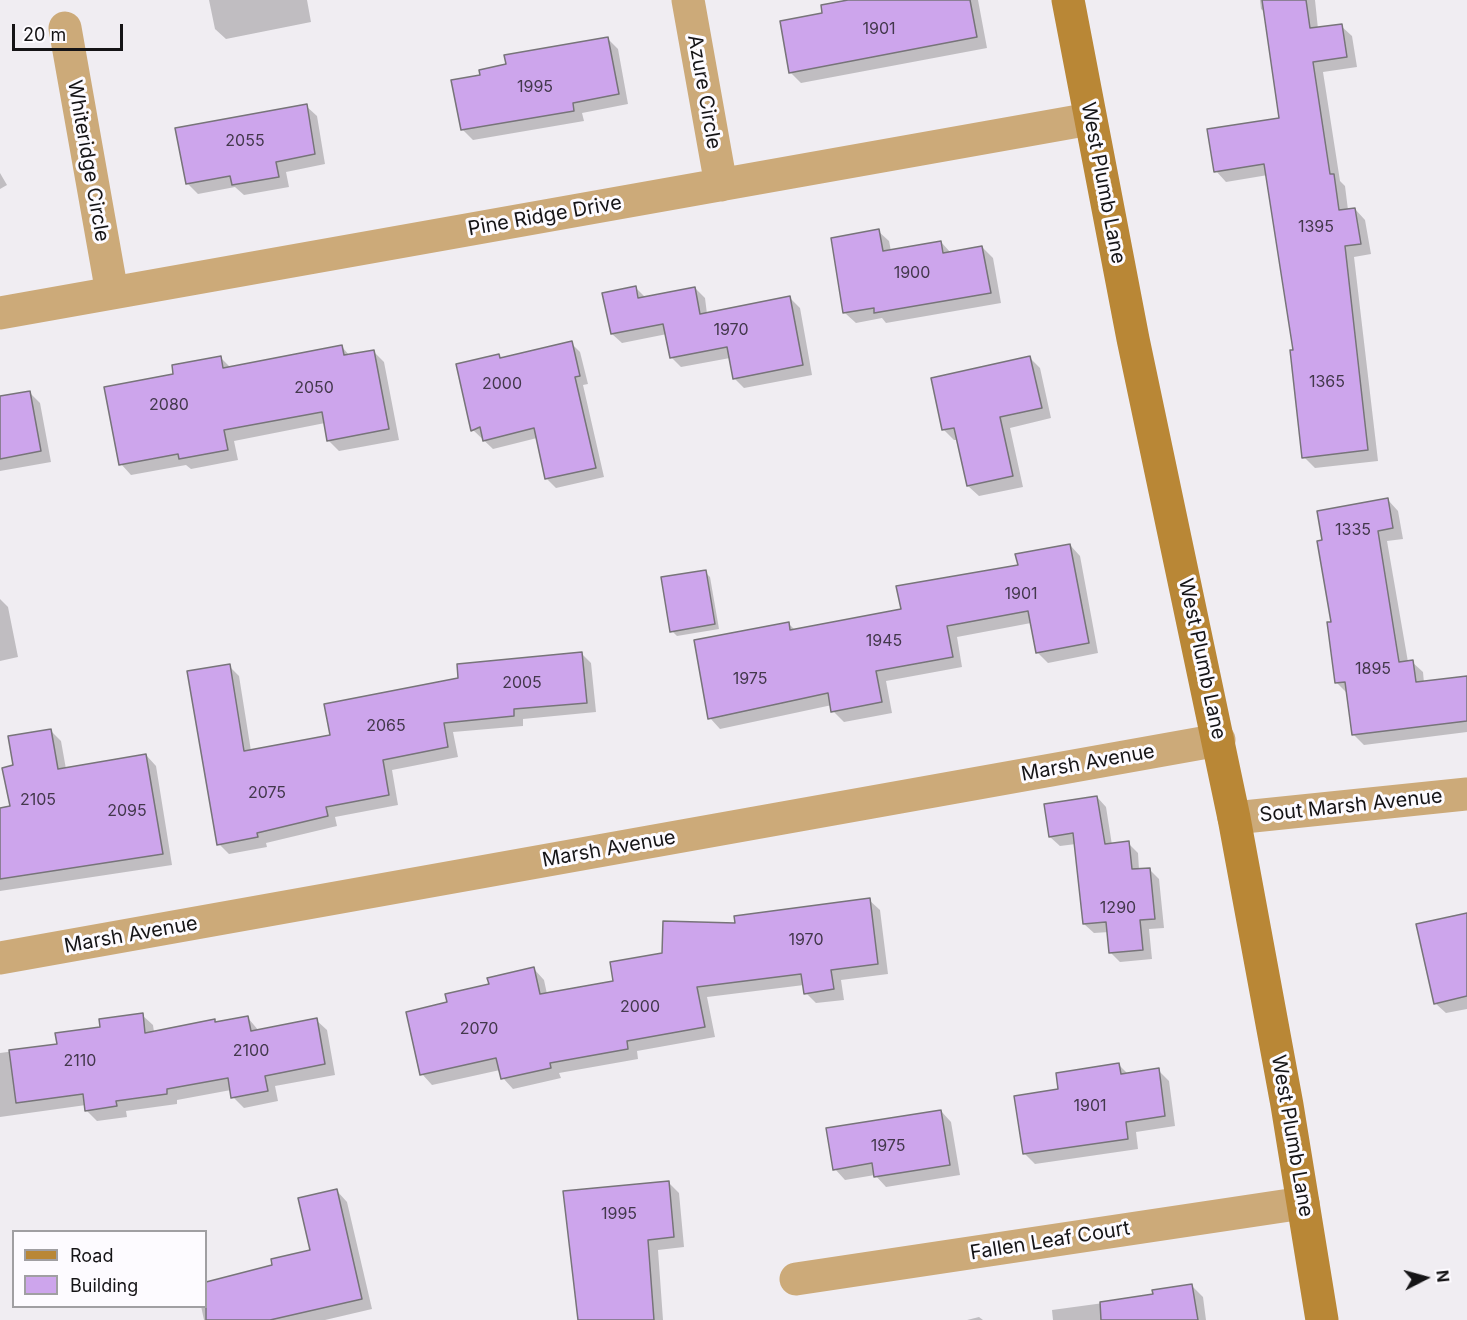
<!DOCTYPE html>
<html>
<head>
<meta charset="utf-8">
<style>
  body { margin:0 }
  #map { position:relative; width:1467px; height:1320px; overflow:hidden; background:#f0edf2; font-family:Inter,sans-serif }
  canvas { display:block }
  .legend { position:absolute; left:12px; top:1230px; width:195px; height:78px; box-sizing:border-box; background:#fdfbff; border:2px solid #a09fa2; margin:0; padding:8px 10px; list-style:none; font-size:18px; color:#151416 }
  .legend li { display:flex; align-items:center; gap:12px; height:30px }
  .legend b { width:30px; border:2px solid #a09fa2 }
  .north { position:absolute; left:1395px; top:1248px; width:60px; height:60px; -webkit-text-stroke:4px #fdfbff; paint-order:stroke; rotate:84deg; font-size:16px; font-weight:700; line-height:24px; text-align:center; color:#151416 }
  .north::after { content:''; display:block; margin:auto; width:21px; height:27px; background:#151416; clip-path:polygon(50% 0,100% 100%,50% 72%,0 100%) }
  .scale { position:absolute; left:12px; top:24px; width:111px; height:27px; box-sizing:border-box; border:3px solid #151416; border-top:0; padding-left:8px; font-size:18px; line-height:21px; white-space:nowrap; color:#151416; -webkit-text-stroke:4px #fdfbff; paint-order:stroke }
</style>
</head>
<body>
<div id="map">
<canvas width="1467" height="1320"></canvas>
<ul class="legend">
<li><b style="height:8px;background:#b98736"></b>Road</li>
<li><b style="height:16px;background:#cda5ec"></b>Building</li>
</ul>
<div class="north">N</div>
<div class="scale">20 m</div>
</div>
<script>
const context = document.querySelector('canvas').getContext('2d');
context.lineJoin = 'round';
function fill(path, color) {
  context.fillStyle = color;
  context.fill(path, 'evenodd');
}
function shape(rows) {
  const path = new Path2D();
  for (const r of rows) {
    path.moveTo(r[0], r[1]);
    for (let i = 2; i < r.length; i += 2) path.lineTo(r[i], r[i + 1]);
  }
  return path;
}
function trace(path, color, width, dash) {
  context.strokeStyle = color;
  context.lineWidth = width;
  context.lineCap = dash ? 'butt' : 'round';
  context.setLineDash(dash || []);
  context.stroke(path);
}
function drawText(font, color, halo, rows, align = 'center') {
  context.font = font + ' Inter,sans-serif';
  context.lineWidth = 6;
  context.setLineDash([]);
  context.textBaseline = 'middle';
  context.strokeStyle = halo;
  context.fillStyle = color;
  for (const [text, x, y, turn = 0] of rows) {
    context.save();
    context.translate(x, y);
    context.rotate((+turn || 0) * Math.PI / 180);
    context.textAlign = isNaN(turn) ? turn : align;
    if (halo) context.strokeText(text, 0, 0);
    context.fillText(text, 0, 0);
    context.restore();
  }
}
const shadow = shape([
  [209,0,307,0,311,22,226,39,215,29],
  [856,0,978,0,987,48,801,83,790,72,824,14],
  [1260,0,1315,0,1318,29,1341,26,1352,36,1357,67,1323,72,1340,181,1345,186,1348,210,1355,209,1365,220,1371,254,1354,257,1378,461,1315,468,1304,457,1294,351,1268,175,1226,182,1216,171,1281,119,1266,13,1261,9],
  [607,38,618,49,628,104,582,113,584,121,473,140,462,129,482,76],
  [306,106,317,116,325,164,286,172,289,187,244,195,235,187,198,194,187,183],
  [0,173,7,185,0,189],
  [878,231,889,241,891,251,941,242,951,253,982,247,993,258,1001,303,886,323,882,318,856,323,845,313],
  [635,287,646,298,695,288,705,298,707,314,790,298,800,308,812,375,744,388,734,378,730,358,681,367,671,357,667,334,622,343,612,334],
  [571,343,580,352,588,384,583,385,604,477,556,488,547,479,537,438,493,449,473,430,458,365,498,356,502,359],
  [342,347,350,356,373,351,384,362,399,440,339,451,328,440,325,423,234,441,238,460,191,469,186,465,131,475,121,464,175,375,220,357,231,368],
  [1029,357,1040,368,1051,418,1010,428,1023,487,979,496,968,486,958,440,954,440,944,430,932,379],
  [29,392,40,403,51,462,0,471,0,398],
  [1388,500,1398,511,1403,539,1387,541,1408,662,1412,662,1423,672,1424,683,1467,677,1467,732,1364,745,1353,734,1347,693,1336,682,1333,623],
  [1070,545,1080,556,1098,653,1048,663,1037,652,1031,623,957,637,962,667,886,681,892,713,844,722,833,711,832,705,720,729,710,718,788,623,795,630,902,611],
  [705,572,710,577,719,629,677,636,672,631],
  [0,599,8,607,18,657,0,661],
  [581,653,591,663,596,712,523,719,523,726,453,732,458,757,392,770,398,805,335,817,337,826,266,843,267,847,229,854,219,844,229,666,239,676,251,751,332,736],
  [50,730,61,741,66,769,146,755,156,766,172,865,0,891,0,809,12,807,15,767],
  [1097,797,1106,807,1112,845,1128,843,1138,853,1139,870,1149,869,1159,879,1164,928,1149,929,1152,959,1120,962,1111,953,1109,932,1094,933,1084,924,1076,844,1060,846,1050,837],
  [869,900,880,910,888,974,841,980,844,1000,816,1003,806,993,804,985,707,997,715,1037,637,1051,638,1059,559,1073,561,1078,513,1089,503,1078,500,1070,432,1085,422,1074,449,1003,491,986,534,969,544,980,547,994,615,982,663,954,737,924],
  [1467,914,1467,1009,1446,1013,1435,1003],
  [142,1015,153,1025,154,1032,214,1021,217,1024,248,1018,259,1031,316,1020,327,1030,335,1075,275,1086,278,1101,244,1108,233,1097,231,1090,177,1100,177,1104,126,1111,127,1117,97,1121,86,1110,86,1105,0,1117,0,1053,59,1045],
  [1119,1065,1128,1074,1158,1070,1169,1081,1175,1126,1136,1132,1138,1149,1035,1164,1024,1153],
  [941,1111,951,1122,960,1175,886,1187,875,1175,845,1180,835,1169],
  [669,1183,679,1193,684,1247,658,1250,663,1320,606,1320],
  [337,1191,347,1202,372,1309,325,1320,204,1320,201,1306,206,1306,206,1283,274,1266,312,1251],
  [1192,1286,1203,1297,1206,1320,1053,1320,1052,1310,1155,1296],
  [979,1317,983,1320,967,1320]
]);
const building = shape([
  [848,0,970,0,977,37,789,73,780,21,822,13,821,5,848,0],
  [1262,0,1306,0,1310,28,1342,24,1347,57,1313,62,1330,174,1334,174,1339,210,1355,208,1361,244,1345,246,1368,450,1302,458,1290,350,1293,350,1264,164,1214,172,1207,129,1279,118,1262,0],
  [608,37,619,94,573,103,574,111,461,130,451,80,480,75,479,70,506,64,504,55,608,37],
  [307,104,315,154,276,162,279,177,232,185,230,176,186,184,175,128,307,104],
  [879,229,883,251,941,241,943,253,982,246,991,293,874,313,874,308,843,313,831,238,879,229],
  [636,286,638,298,695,287,700,314,790,296,803,365,733,379,727,347,670,358,663,324,611,334,602,293,636,286],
  [572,341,580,376,575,377,596,468,545,479,534,428,483,441,480,427,471,431,456,364,499,354,500,358,572,341],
  [342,345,344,355,374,350,389,429,327,441,322,412,224,430,228,450,179,459,178,454,119,465,104,387,173,374,172,365,221,356,223,368,342,345],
  [1030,356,1042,408,1000,417,1013,476,967,486,954,428,942,430,931,378,1030,356],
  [30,391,41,451,0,459,0,396,30,391],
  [1388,498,1393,528,1378,531,1399,662,1413,660,1416,682,1467,676,1467,721,1352,735,1345,682,1335,683,1327,622,1331,622,1317,541,1322,540,1317,511,1388,498],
  [1070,544,1089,643,1036,653,1028,611,947,626,953,657,876,671,882,702,831,712,828,693,708,719,694,640,789,622,790,630,901,609,896,586,1018,565,1015,554,1070,544],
  [706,570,715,624,670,632,661,577,706,570],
  [582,652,587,703,514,709,514,716,444,723,448,747,383,760,389,795,326,807,328,816,257,833,258,837,217,845,187,671,230,664,244,751,330,735,324,704,458,678,457,664,582,652],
  [51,729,58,769,146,754,163,854,0,879,0,808,10,806,2,768,13,765,8,736,51,729],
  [1097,796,1105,844,1129,841,1132,869,1150,868,1155,919,1140,920,1143,950,1109,953,1106,922,1083,924,1073,833,1049,837,1044,804,1097,796],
  [870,898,878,964,831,970,834,989,804,994,801,974,697,987,705,1027,627,1041,628,1049,550,1063,551,1068,501,1079,496,1058,420,1075,406,1012,447,1002,445,994,489,984,487,978,534,967,540,994,613,981,610,962,662,953,663,921,735,923,734,916,870,898],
  [1467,913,1467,996,1434,1004,1416,924,1467,913],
  [143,1013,145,1033,215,1019,215,1022,248,1016,251,1031,317,1018,325,1064,265,1076,268,1091,231,1098,228,1078,167,1089,167,1094,116,1101,117,1106,85,1111,83,1094,16,1103,9,1050,57,1044,55,1033,100,1027,99,1019,143,1013],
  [1119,1063,1121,1074,1159,1068,1165,1116,1126,1122,1128,1139,1023,1154,1014,1096,1058,1089,1056,1073,1119,1063],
  [941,1110,950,1165,874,1177,872,1163,833,1170,826,1128,941,1110],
  [669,1181,674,1237,648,1240,654,1320,578,1320,563,1191,669,1181],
  [337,1189,362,1299,270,1320,206,1320,206,1282,272,1265,271,1259,310,1250,298,1198,337,1189],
  [1192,1284,1198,1320,1101,1320,1100,1302,1153,1294,1152,1290,1192,1284]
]);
const minor = shape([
  [688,0,721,185],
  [65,28,112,293],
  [0,313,1090,119],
  [1234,818,1467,794],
  [0,958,1219,740],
  [796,1279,1303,1203]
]);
const secondary = shape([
  [1068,0,1133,339,1234,818,1287,1105,1322,1320]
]);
const numberNames = [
  ["1901",879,29],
  ["1995",535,87],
  ["2055",245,141],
  ["1395",1316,227],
  ["1900",912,273],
  ["1970",731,330],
  ["1365",1327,382],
  ["2000",502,384],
  ["2050",314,388],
  ["2080",169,405],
  ["1335",1353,530],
  ["1901",1021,594],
  ["1945",884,641],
  ["1895",1373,669],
  ["1975",750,679],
  ["2005",522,683],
  ["2065",386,726],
  ["2075",267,793],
  ["2105",38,800],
  ["2095",127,811],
  ["1290",1118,908],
  ["1970",806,940],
  ["2000",640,1007],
  ["2070",479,1029],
  ["2100",251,1051],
  ["2110",80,1061],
  ["1901",1090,1106],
  ["1975",888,1146],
  ["1995",619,1214]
];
const streetNames = [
  ["Azure Circle",704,92,80],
  ["Whiteridge Circle",88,161,80],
  ["West Plumb Lane",1103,183,79],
  ["Pine Ridge Drive",545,216,-10],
  ["West Plumb Lane",1202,659,78],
  ["Marsh Avenue",1088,763,-10],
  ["Sout Marsh Avenue",1351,806,-6],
  ["Marsh Avenue",609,849,-10],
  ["Marsh Avenue",131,935,-10],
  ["West Plumb Lane",1292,1136,80],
  ["Fallen Leaf Court",1050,1241,-9]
];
fill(shadow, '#0003');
fill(building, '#cda5ec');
trace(building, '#777479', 1.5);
trace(minor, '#ccaa79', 33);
trace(secondary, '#b98736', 33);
drawText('16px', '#43384c', null, numberNames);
drawText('20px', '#151416', '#fdfbff', streetNames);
</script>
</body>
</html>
